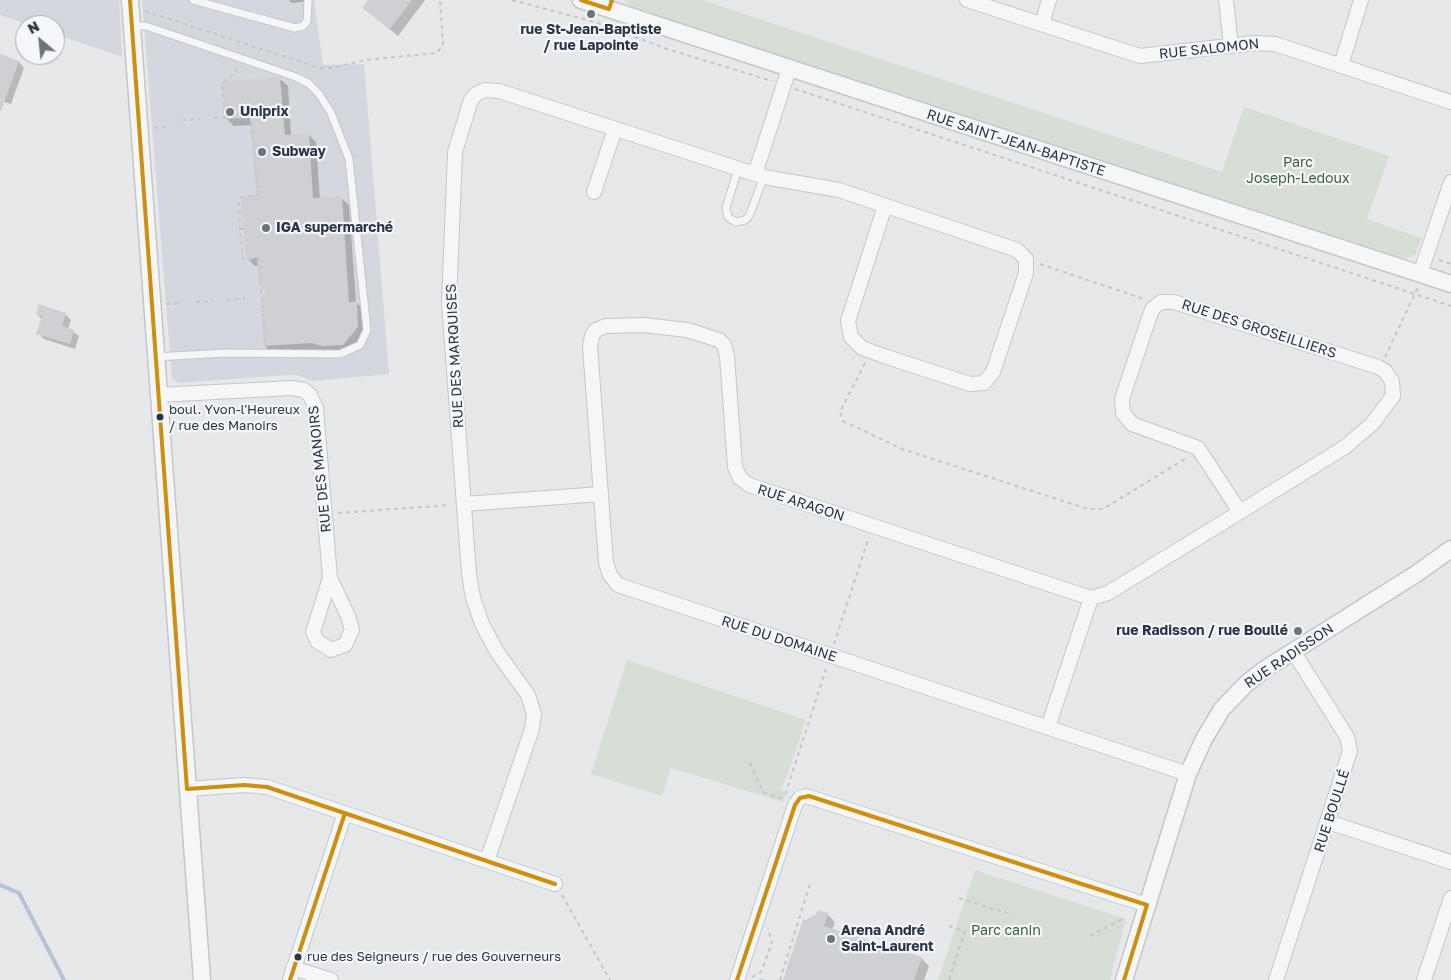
<!DOCTYPE html>
<html>
<head>
<meta charset="utf-8">
<style>
  body { margin:0 }
  #map { position:relative; width:1451px; height:980px; overflow:hidden; background:#e6e8ea; font-family:"Golos Text",sans-serif }
  canvas { display:block }
  .north { position:absolute; left:15px; top:15px; width:50px; height:50px; box-sizing:border-box; background:#f4f6f9; border:1px solid #a4a8b1; border-radius:50%; rotate:332deg; font-size:14px; font-weight:700; line-height:20px; text-align:center; color:#2b3445 }
  .north::after { content:''; display:block; margin:auto; width:18px; height:22px; background:#6c737f; clip-path:polygon(50% 0,100% 100%,50% 72%,0 100%) }
</style>
</head>
<body>
<div id="map">
<canvas width="1451" height="980"></canvas>
<div class="north">N</div>
</div>
<script>
const context = document.querySelector('canvas').getContext('2d');
context.lineJoin = 'round';
function fill(path, color) {
  context.fillStyle = color;
  context.fill(path, 'evenodd');
}
function shape(rows) {
  const path = new Path2D();
  for (const r of rows) {
    path.moveTo(r[0], r[1]);
    for (let i = 2; i < r.length; i += 2) path.lineTo(r[i], r[i + 1]);
  }
  return path;
}
function trace(path, color, width, dash) {
  context.strokeStyle = color;
  context.lineWidth = width;
  context.lineCap = dash ? 'butt' : 'round';
  context.setLineDash(dash || []);
  context.stroke(path);
}
function drawText(font, color, halo, rows, align = 'center') {
  context.font = font + ' "Golos Text",sans-serif';
  context.lineWidth = 4.5;
  context.setLineDash([]);
  context.textBaseline = 'middle';
  context.strokeStyle = halo;
  context.fillStyle = color;
  for (const [text, x, y, turn = 0] of rows) {
    context.save();
    context.translate(x, y);
    context.rotate((+turn || 0) * Math.PI / 180);
    context.textAlign = isNaN(turn) ? turn : align;
    if (halo) context.strokeText(text, 0, 0);
    context.fillText(text, 0, 0);
    context.restore();
  }
}
const built = shape([
  [0,0,119,0,122,57,55,34,55,25,30,25,0,15],
  [142,0,314,0,323,65,364,64,389,374,312,381,297,375,287,375,179,383,172,380]
]);
const green = shape([
  [624,0,702,0,1222,172,1244,107,1389,156,1367,219,1422,238,1415,255,1408,258,1398,259,631,7],
  [627,660,806,720,782,790,786,794,783,802,671,768,662,796,591,774],
  [975,870,1126,919,1110,980,938,980]
]);
const shadow = shape([
  [289,0,310,0,310,1,292,3],
  [370,0,425,0,398,36,364,8],
  [0,55,19,62,24,68,11,104,0,101],
  [280,79,288,86,291,135,308,134,316,142,320,199,341,198,349,205,356,302,364,310,366,335,351,352,331,354,320,350,273,354,265,346,265,289,259,266,255,266,247,258,257,196,252,125,234,126,227,119],
  [37,314,65,314,71,320,68,329,79,336,75,349,44,339,38,333,42,319],
  [827,914,835,922,832,930,921,958,929,966,924,980,785,980,806,921]
]);
const stream = shape([
  [0,885,19,893,64,980]
]);
const building = shape([
  [368,0,412,0,390,29,362,8],
  [0,54,19,61,1,111,0,111],
  [280,77,285,135,309,133,313,198,342,196,349,302,357,301,358,327,343,345,322,346,312,343,264,346,261,302,265,297,264,289,259,285,257,258,246,259,241,196,256,195,250,118,225,119,222,82],
  [39,304,66,313,62,326,74,330,70,344,36,334,42,316,36,314],
  [818,910,828,913,824,926,922,957,914,980,783,980,803,919,806,920,816,914]
]);
const path = shape([
  [512,0,595,22,667,49,772,81],
  [145,11,320,68,331,68,365,60,437,53,443,44,440,0],
  [237,68,235,73,222,84,225,118,251,116,258,195,242,197,239,200,240,229],
  [795,89,1451,306],
  [214,118,225,117],
  [182,120,200,119],
  [154,128,169,127],
  [244,229,240,229,243,259,259,259,265,344],
  [1439,260,1451,264],
  [1040,264,1144,299],
  [227,300,245,298],
  [196,302,214,301],
  [166,304,181,303],
  [1385,357,1418,287],
  [865,363,840,412,843,421,902,449,1088,509,1103,509,1188,457],
  [338,513,450,505],
  [834,644,869,537],
  [750,763,763,792,783,799],
  [787,794,786,792,826,669],
  [562,895,610,980],
  [959,898,1013,915],
  [949,926,964,931],
  [1090,936,1124,918],
  [752,977,761,972,772,943,768,928],
  [760,980,764,980],
  [780,980,811,881],
  [949,980,965,931]
]);
const service = shape([
  [193,0,295,28,303,26,307,21,308,0],
  [132,26,146,26,296,77,308,83,319,94,331,113,349,159,367,330,360,345,340,354,225,353,155,357],
  [738,169,726,208,728,217,736,222,745,220,749,216,764,177]
]);
const minor = shape([
  [967,0,1140,56,1255,43,1275,44,1451,102],
  [1226,0,1231,46],
  [1042,24,1049,0],
  [1341,65,1361,0],
  [755,174,789,69],
  [594,192,615,129],
  [1420,274,1451,182],
  [158,395,292,388,304,390,310,395,316,408,330,578,348,616,352,630,345,645,331,650,317,641,313,632,330,578],
  [464,504,601,494],
  [1091,598,749,485,740,478,735,467,727,356,724,345,719,340,687,330,644,325,606,326,596,330,592,336,590,346,606,563,610,575,618,585,1188,774],
  [1048,727,1091,598,1108,593,1240,512,1345,447,1372,424,1393,396,1392,381,1385,371,1378,367,1174,302,1161,302,1153,308,1150,315,1122,399,1123,413,1132,424,1198,448,1240,512],
  [187,789,244,785,267,787,555,884],
  [1328,822,1451,862],
  [487,861,532,729,534,714,528,695,497,652,482,624,473,598,469,574,449,303,455,152,471,100,476,94,485,90,499,91,764,177,839,190,1017,250,1026,259,1026,273,993,372,984,383,970,384,887,357,862,348,851,337,848,321,885,206],
  [293,968,331,980],
  [290,980,345,813],
  [737,980,795,805,800,798,806,796,1147,905],
  [1276,980,1350,751,1347,737,1293,651],
  [1424,980,1451,898]
]);
const tertiary = shape([
  [130,0,202,980],
  [581,0,1451,284],
  [1124,980,1188,774,1204,739,1222,709,1246,684,1265,669,1416,574,1451,549]
]);
const bus1 = shape([
  [130,0,187,789,244,785,267,787,555,884],
  [581,0,609,9,612,0],
  [290,980,345,813],
  [737,980,795,805,800,798,809,796,1147,905,1124,980]
]);
const markers = [
  [591,14,5,"#6c737f"],
  [230,112,5,"#6c737f"],
  [262,152,5,"#6c737f"],
  [266,228,5,"#6c737f"],
  [160,417,4.5,"#2b3445"],
  [1298,631,5,"#6c737f"],
  [831,939,5,"#6c737f"],
  [298,957,4.5,"#2b3445"]
];
const busNames = [
  ["boul. Yvon-l'Heureux",169,410],
  ["/ rue des Manoirs",169,426],
  ["rue des Seigneurs / rue des Gouverneurs",307,957]
];
const poiNames = [
  ["rue St-Jean-Baptiste",591,30,"center"],
  ["/ rue Lapointe",591,46,"center"],
  ["Uniprix",240,112],
  ["Subway",272,152],
  ["IGA supermarché",276,228],
  ["rue Radisson / rue Boullé",1288,631,"right"],
  ["Arena André",841,931],
  ["Saint-Laurent",841,947]
];
const streetNames = [
  ["RUE SALOMON",1209,49,-6],
  ["RUE SAINT-JEAN-BAPTISTE",1016,143,18],
  ["RUE DES GROSEILLIERS",1259,329,18],
  ["RUE DES MARQUISES",455,356,-93],
  ["RUE DES MANOIRS",320,469,-96],
  ["RUE ARAGON",801,503,18],
  ["RUE DU DOMAINE",779,639,18],
  ["RUE RADISSON",1289,656,-34],
  ["RUE BOULLÉ",1332,811,-72]
];
const parkNames = [
  ["Parc",1298,163],
  ["Joseph-Ledoux",1298,179],
  ["Parc canin",1006,931]
];
fill(built, '#d4d7dd');
fill(green, '#d6ded6');
fill(shadow, '#0003');
trace(stream, '#b4c4d5', 4);
fill(building, '#ced0d3');
trace(service, '#c4c6c8', 9);
trace(minor, '#c4c6c8', 16);
trace(tertiary, '#c4c6c8', 19);
trace(path, '#c5c6ca', 2, [4, 4]);
trace(service, '#f5f6f7', 7);
trace(minor, '#f5f6f7', 14);
trace(tertiary, '#f5f6f7', 16);
trace(bus1, '#ce8f0e', 4);
for (const [x, y, r, color] of markers) {
  const dot = new Path2D();
  dot.arc(x, y, r, 0, 2 * Math.PI);
  context.fillStyle = color;
  context.fill(dot);
  trace(dot, '#f4f6f9', 2);
}
drawText('13px', '#2b3445', '#f4f6f9', busNames, 'left');
drawText('bold 14px', '#2b3445', '#f4f6f9', poiNames, 'left');
drawText('14px', '#2b3445', '#f4f6f9', streetNames);
drawText('14px', '#3f6138', '#f4f6f9', parkNames);
</script>
</body>
</html>
